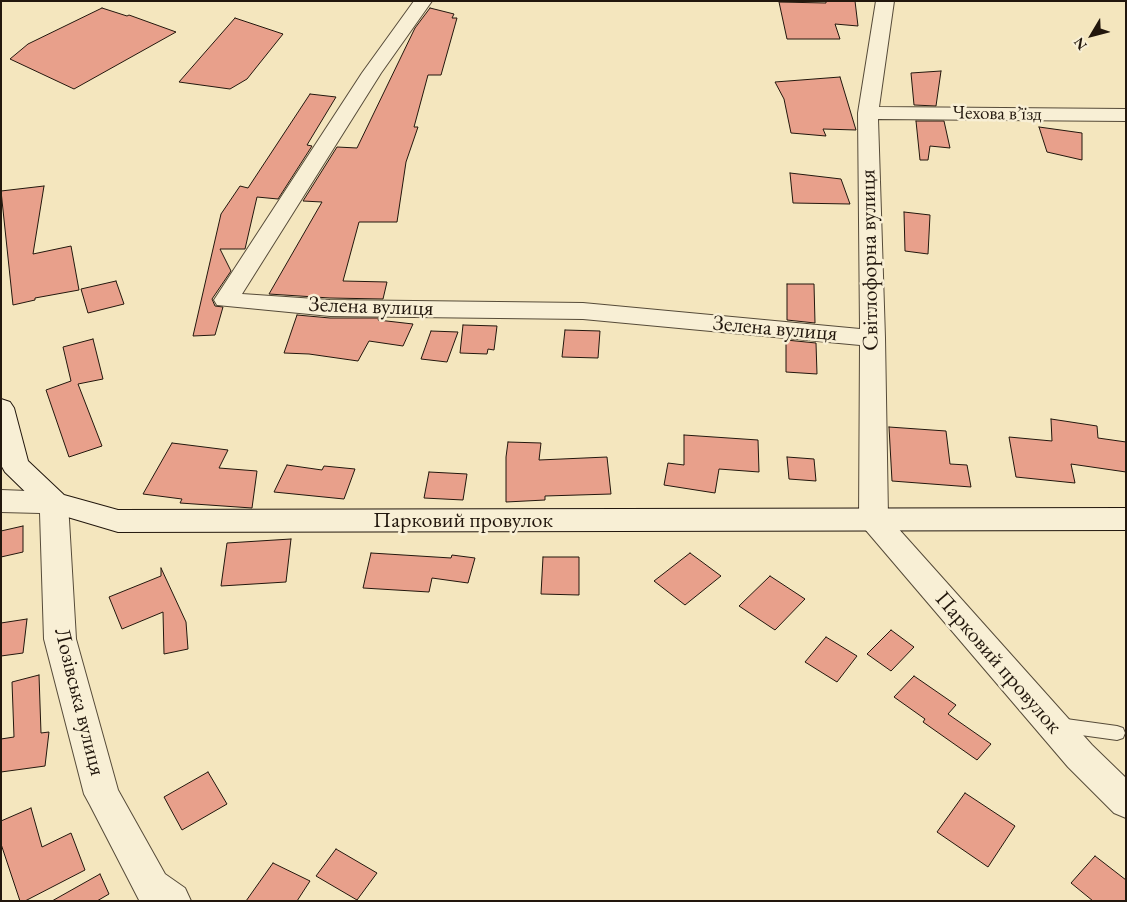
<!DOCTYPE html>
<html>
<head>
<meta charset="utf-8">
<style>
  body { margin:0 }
  #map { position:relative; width:1127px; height:902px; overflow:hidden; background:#f4e6be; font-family:"EB Garamond",serif }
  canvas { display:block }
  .frame { position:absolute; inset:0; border:2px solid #22170d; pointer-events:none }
  .north { position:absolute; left:1067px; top:10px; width:50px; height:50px; -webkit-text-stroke:4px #f8efd5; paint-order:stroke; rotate:233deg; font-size:14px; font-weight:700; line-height:20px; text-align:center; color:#22170d }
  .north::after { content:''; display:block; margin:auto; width:18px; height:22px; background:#22170d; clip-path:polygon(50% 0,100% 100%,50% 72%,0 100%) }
</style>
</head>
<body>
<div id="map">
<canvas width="1127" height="902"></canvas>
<div class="frame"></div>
<div class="north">N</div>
</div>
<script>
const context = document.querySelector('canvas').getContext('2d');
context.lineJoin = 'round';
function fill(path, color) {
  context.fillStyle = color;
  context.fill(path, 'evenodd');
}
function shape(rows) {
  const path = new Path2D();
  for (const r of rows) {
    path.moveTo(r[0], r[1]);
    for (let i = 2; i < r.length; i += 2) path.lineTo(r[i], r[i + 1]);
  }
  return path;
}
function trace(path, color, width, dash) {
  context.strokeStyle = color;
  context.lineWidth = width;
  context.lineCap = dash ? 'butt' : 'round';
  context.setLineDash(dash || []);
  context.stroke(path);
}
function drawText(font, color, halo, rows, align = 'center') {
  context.font = font + ' "EB Garamond",serif';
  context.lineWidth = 5;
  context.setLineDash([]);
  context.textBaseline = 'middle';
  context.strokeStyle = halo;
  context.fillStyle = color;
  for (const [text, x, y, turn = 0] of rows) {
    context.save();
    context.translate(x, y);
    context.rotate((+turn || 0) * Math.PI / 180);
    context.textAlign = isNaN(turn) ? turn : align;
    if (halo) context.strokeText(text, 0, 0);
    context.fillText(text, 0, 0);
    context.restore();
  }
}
const building = shape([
  [826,1,855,1,858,26,835,24,840,39,787,39,779,2,826,3,826,1],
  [102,8,127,16,129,15,176,32,74,89,10,59,28,44,102,8],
  [430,8,454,14,452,18,457,18,441,75,428,75,414,127,418,127,406,162,397,222,359,222,343,281,387,282,383,299,330,298,269,294,322,202,303,201,337,147,357,148,415,28,430,8],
  [235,18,283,34,247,79,230,89,179,82,235,18],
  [941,71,936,106,914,105,911,73,941,71],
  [840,77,856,130,823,129,826,136,791,133,784,99,775,82,840,77],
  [310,94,336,97,307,145,312,146,278,199,257,197,245,249,220,249,231,271,212,299,215,306,223,307,215,335,193,336,221,214,240,186,248,188,310,94],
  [916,121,944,121,950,148,930,146,928,160,920,160,916,121],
  [1039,127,1082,133,1082,160,1047,152,1039,127],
  [790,173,841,179,850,204,793,203,790,173],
  [44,186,33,254,71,246,79,290,35,298,35,300,13,305,1,191,44,186],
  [904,212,930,215,928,254,905,251,904,212],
  [116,281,124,304,88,313,81,289,116,281],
  [787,284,814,284,815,323,787,320,787,284],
  [297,315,330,318,379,318,378,320,413,324,403,346,369,341,358,361,309,354,284,353,297,315],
  [463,325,497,326,494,350,488,349,487,354,460,353,463,325],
  [565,330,600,331,598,358,562,357,565,330],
  [431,331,458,332,447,362,421,359,431,331],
  [93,339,103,379,78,384,102,446,69,457,46,390,71,381,63,347,93,339],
  [786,340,816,343,817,374,786,372,786,340],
  [1051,419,1097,426,1098,438,1126,442,1126,472,1071,464,1075,483,1016,477,1009,437,1052,441,1051,419],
  [889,427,946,431,950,464,967,465,971,487,892,481,889,427],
  [684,435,758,440,759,472,719,469,715,493,664,485,668,463,684,465,684,435],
  [508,442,541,443,539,460,607,457,611,494,545,496,545,500,506,502,506,457,508,442],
  [172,443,228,450,219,468,257,471,252,508,180,503,182,499,143,494,172,443],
  [787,457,814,459,816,481,789,479,787,457],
  [287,465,322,470,324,466,355,469,344,499,274,492,287,465],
  [429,472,467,474,463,500,424,498,429,472],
  [23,526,23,552,1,557,1,531,23,526],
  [291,539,286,582,221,586,227,543,291,539],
  [371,553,451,558,452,555,475,558,468,583,432,578,429,592,363,588,371,553],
  [690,553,721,576,685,605,654,581,690,553],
  [543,557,579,557,579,595,541,594,543,557],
  [161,568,186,622,188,649,164,654,163,612,122,629,109,597,161,576,161,568],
  [770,576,805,599,775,630,739,606,770,576],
  [27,619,23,653,1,656,1,623,27,619],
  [891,630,914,647,891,671,867,654,891,630],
  [826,637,857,656,837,682,805,662,826,637],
  [39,675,41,733,49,732,45,766,1,772,1,739,14,737,12,682,39,675],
  [914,676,956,705,948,714,991,744,977,760,923,722,925,719,894,697,914,676],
  [208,772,227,804,182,830,164,797,208,772],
  [965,793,1015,826,988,867,937,832,965,793],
  [31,808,42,847,71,833,85,870,25,901,20,901,1,844,1,821,31,808],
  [336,849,377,873,357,900,316,876,336,849],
  [1095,856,1126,880,1126,901,1093,901,1071,883,1095,856],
  [273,863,310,881,297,901,246,901,273,863],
  [100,874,109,894,97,901,52,901,100,874]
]);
const service = shape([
  [1059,718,1117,726,1123,728,1125,733,1123,738,1117,740,1059,732,1053,730,1051,725,1053,720,1059,718]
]);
const minor = shape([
  [414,1,432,1,381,73,242,294,330,300,583,303,860,329,858,113,876,1,894,1,879,107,1126,109,1126,121,878,119,885,338,888,517,1092,745,1126,778,1126,818,1114,813,1068,767,864,528,859,520,860,345,583,319,330,316,217,305,214,300,362,73,414,1],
  [1,490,54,492,64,496,68,503,76,639,118,790,165,874,185,888,191,901,139,900,90,805,84,794,44,639,40,513,1,512,1,490]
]);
const secondary = shape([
  [1,399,10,402,14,408,28,461,64,495,118,510,1126,508,1126,530,118,532,44,510,5,472,1,465,1,399]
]);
const farStreetnames = [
  ["Чехова в’їзд",997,114,1]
];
const streetNames = [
  ["Світлофорна вулиця",870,260,-91],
  ["Зелена вулиця",371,307,2],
  ["Зелена вулиця",775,329,5],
  ["Парковий провулок",463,521],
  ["Парковий провулок",998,663,49],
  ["Лозівська вулиця",79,702,76]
];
fill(building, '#e8a08b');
trace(building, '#22170d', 1);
trace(service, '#564b39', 2);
trace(minor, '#564b39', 2);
trace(secondary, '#22170d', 2);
fill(service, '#f8efd5');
fill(minor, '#f8efd5');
fill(secondary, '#f8efd5');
drawText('19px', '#22170d', '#f8efd5', farStreetnames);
drawText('22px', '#22170d', '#f8efd5', streetNames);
</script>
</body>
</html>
